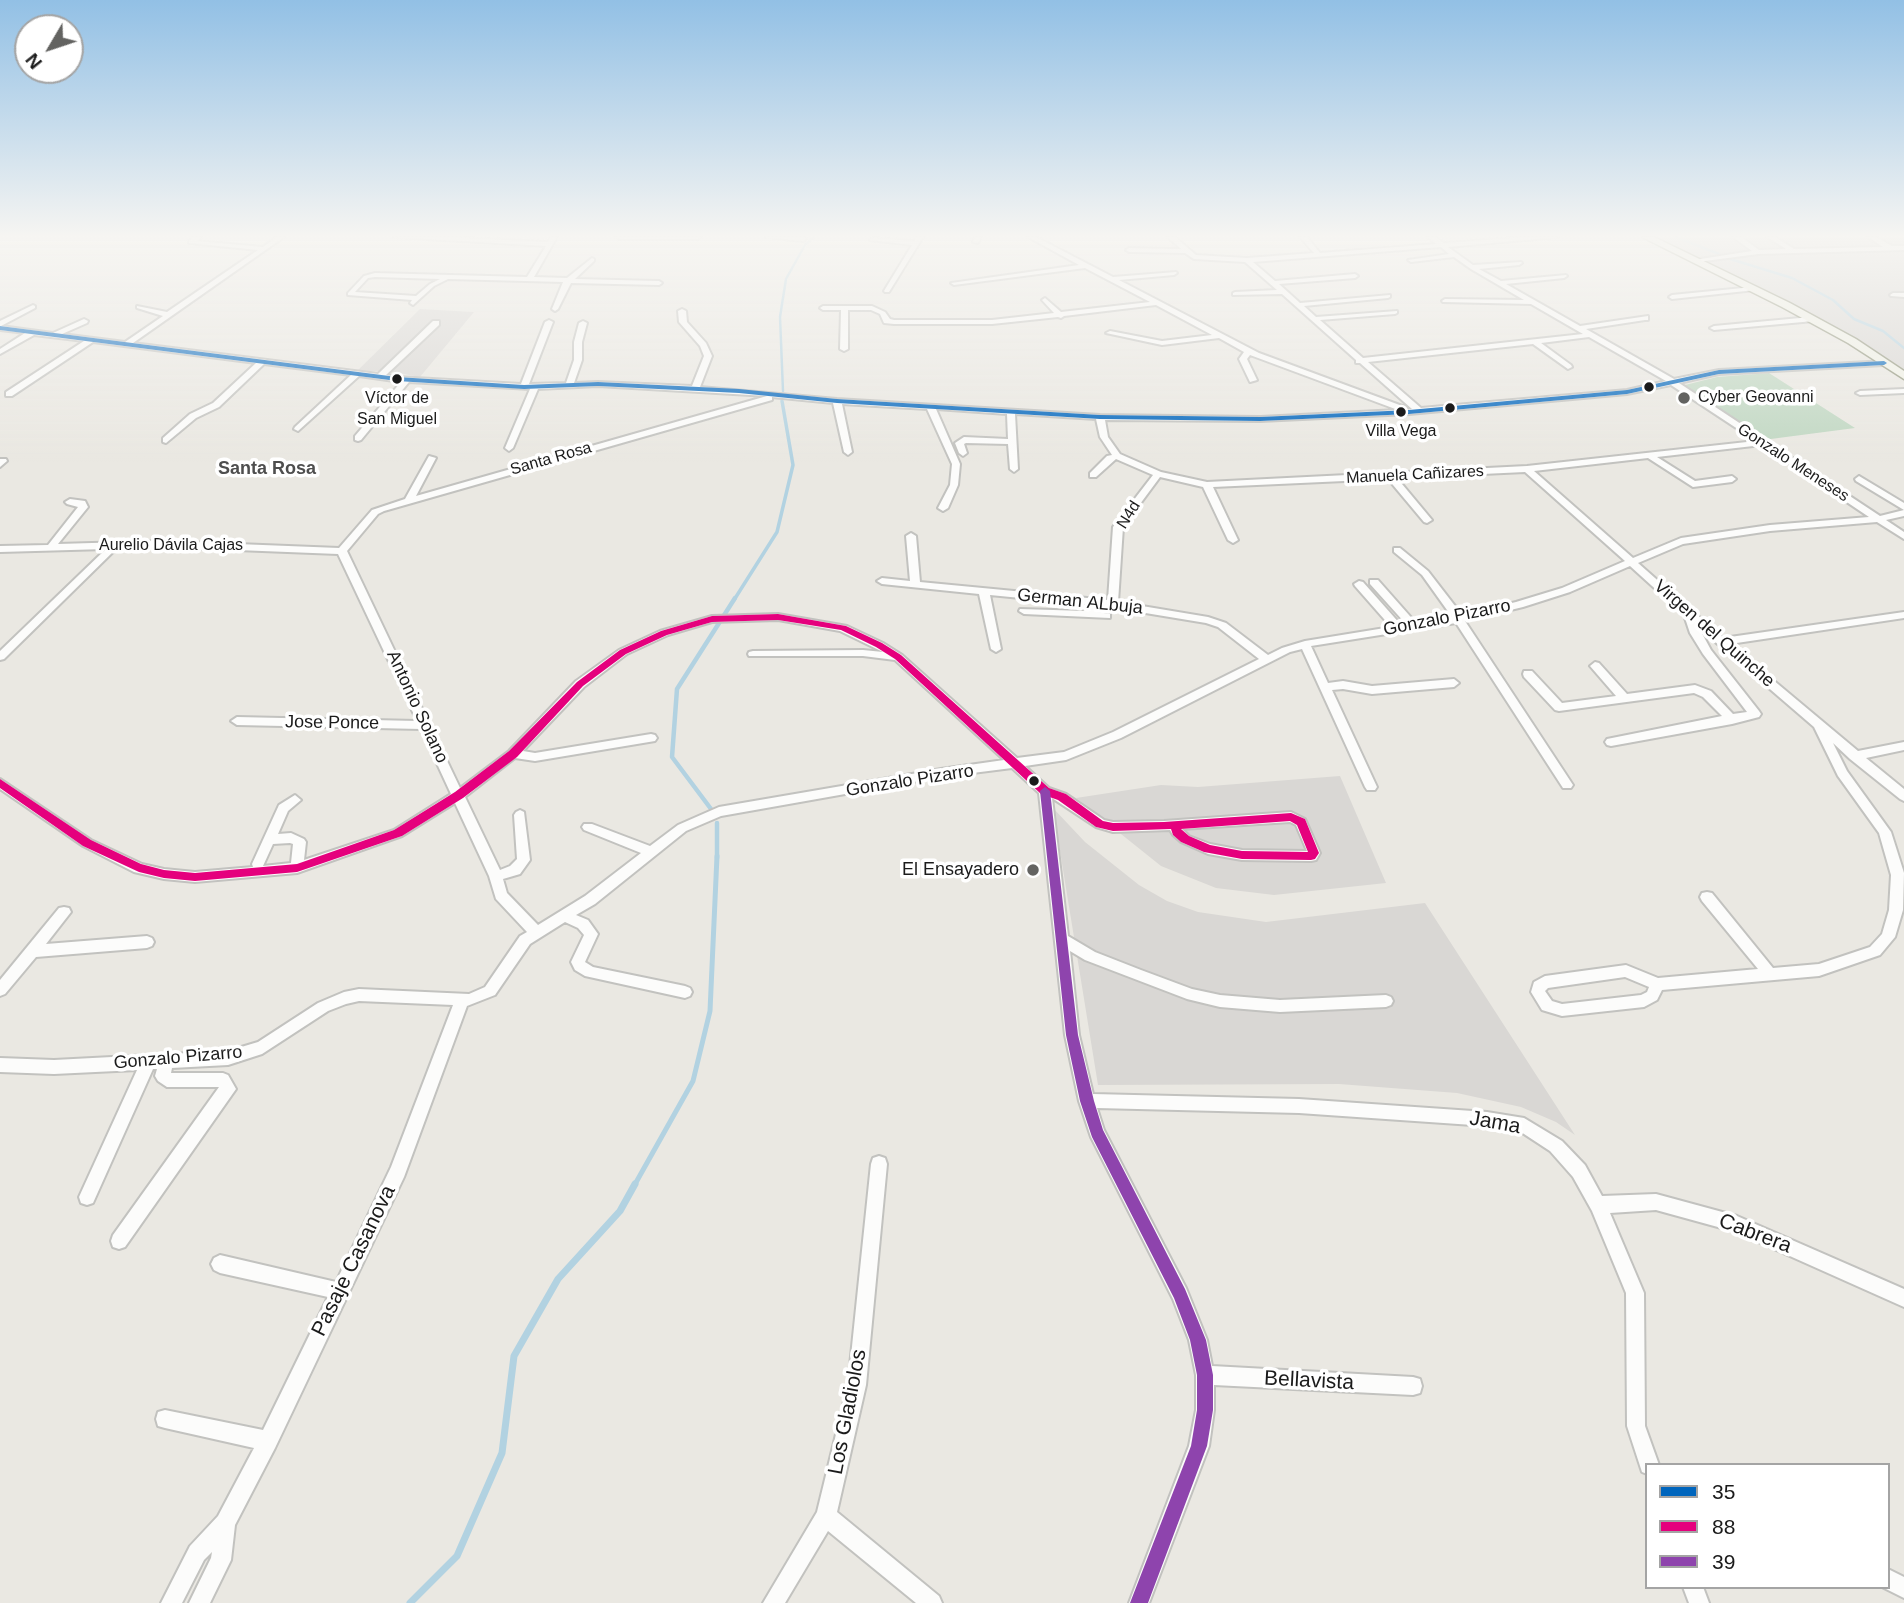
<!DOCTYPE html>
<html>
<head>
<meta charset="utf-8">
<style>
  body { margin:0 }
  #map { position:relative; width:1904px; height:1603px; overflow:hidden; background:#eae8e2; font-family:Helvetica,sans-serif }
  canvas { display:block }
  .legend { position:absolute; left:1645px; top:1463px; width:245px; height:126px; box-sizing:border-box; background:#fff; border:2px solid #a4a4a4; margin:0; padding:9px 12px; list-style:none; font-size:21px; color:#1b1b1b }
  .legend li { display:flex; align-items:center; gap:14px; height:35px }
  .legend b { width:35px; border:2px solid #a4a4a4 }
  .north { position:absolute; left:14px; top:14px; width:70px; height:70px; box-sizing:border-box; background:#fff; border:2px solid #a4a4a4; border-radius:50%; rotate:231deg; font-size:19px; font-weight:700; line-height:28px; text-align:center; color:#1b1b1b }
  .north::after { content:''; display:block; margin:auto; width:24px; height:32px; background:#636361; clip-path:polygon(50% 0,100% 100%,50% 72%,0 100%) }
</style>
</head>
<body>
<div id="map">
<canvas width="1904" height="1603"></canvas>
<ul class="legend">
<li><b style="height:9px;background:#0065bd"></b>35</li>
<li><b style="height:9px;background:#e5007d"></b>88</li>
<li><b style="height:9px;background:#8e44ad"></b>39</li>
</ul>
<div class="north">N</div>
</div>
<script>
const context = document.querySelector('canvas').getContext('2d');
context.lineJoin = 'round';
function fill(path, color) {
  context.fillStyle = color;
  context.fill(path, 'evenodd');
}
function shape(rows) {
  const path = new Path2D();
  for (const r of rows) {
    path.moveTo(r[0], r[1]);
    for (let i = 2; i < r.length; i += 2) path.lineTo(r[i], r[i + 1]);
  }
  return path;
}
function trace(path, color, width, dash) {
  context.strokeStyle = color;
  context.lineWidth = width;
  context.lineCap = dash ? 'butt' : 'round';
  context.setLineDash(dash || []);
  context.stroke(path);
}
function drawText(font, color, halo, rows, align = 'center') {
  context.font = font + ' Helvetica,sans-serif';
  context.lineWidth = 7;
  context.setLineDash([]);
  context.textBaseline = 'middle';
  context.strokeStyle = halo;
  context.fillStyle = color;
  for (const [text, x, y, turn = 0] of rows) {
    context.save();
    context.translate(x, y);
    context.rotate((+turn || 0) * Math.PI / 180);
    context.textAlign = isNaN(turn) ? turn : align;
    if (halo) context.strokeText(text, 0, 0);
    context.fillText(text, 0, 0);
    context.restore();
  }
}
const residential = shape([
  [1643,237,1904,237,1904,377,1836,332],
  [420,309,474,312,420,377,388,371,357,371],
  [1340,776,1386,883,1274,895,1216,888,1161,866,1076,798,1161,785,1198,787],
  [1053,808,1085,842,1139,885,1167,901,1198,912,1266,922,1425,903,1575,1135,1556,1122,1521,1107,1457,1093,1339,1084,1098,1085]
]);
const cemetery = shape([
  [1769,373,1855,428,1763,440,1681,386,1717,377]
]);
const streamFar4 = shape([
  [1676,237,1719,254],
  [1727,258,1792,278,1833,300,1854,319,1883,331,1904,348],
  [783,391,780,317,786,279,805,245,814,237]
]);
const streamFar3 = shape([
  [734,600,777,532,793,465,782,401]
]);
const streamFar2 = shape([
  [711,809,672,757,677,689,735,598],
  [717,858,717,823]
]);
const streamFar1 = shape([
  [634,1186,693,1081,710,1011,717,856]
]);
const stream = shape([
  [410,1603,457,1556,502,1453,514,1356,558,1279,620,1211,635,1184]
]);
const street = shape([
  [194,237,201,237,197,241,263,247,277,237,284,237,133,343,378,374,433,321,439,321,439,325,386,375,397,377,521,384,545,322,549,320,553,322,529,384,566,383,574,360,574,342,579,323,583,321,587,323,582,342,582,360,574,383,598,382,692,386,704,356,700,346,679,322,678,311,682,309,686,311,687,322,706,343,712,356,700,387,837,399,1100,415,1260,417,1398,410,1250,355,1247,359,1257,380,1250,382,1239,359,1244,352,1219,338,1162,345,1106,333,1110,331,1162,341,1212,335,1156,305,1064,316,1061,318,1058,317,992,324,894,324,884,323,880,314,871,310,848,310,848,349,844,351,840,349,841,310,823,310,820,308,823,306,872,306,885,312,890,319,894,320,992,320,1054,313,1042,300,1045,298,1061,312,1150,302,1085,268,954,285,951,283,1079,265,1028,237,1036,237,1113,277,1176,272,1177,273,1174,275,1119,280,1259,353,1405,407,1406,410,1412,409,1360,363,1356,363,1356,360,1282,294,1233,295,1233,293,1235,292,1277,290,1245,262,1194,259,1185,253,1129,252,1126,250,1129,248,1181,249,1168,237,1175,237,1196,255,1247,258,1314,253,1300,237,1307,237,1320,253,1436,244,1428,237,1435,237,1444,243,1527,237,1558,237,1448,247,1473,265,1521,262,1522,263,1519,265,1479,269,1501,281,1566,275,1567,276,1564,278,1506,284,1580,326,1648,316,1648,320,1645,320,1586,329,1674,379,1719,370,1887,361,1887,365,1884,365,1719,374,1679,383,1880,516,1904,510,1904,516,1886,520,1904,532,1904,539,1877,522,1770,531,1683,544,1638,563,1723,638,1904,612,1904,618,1730,644,1858,751,1904,742,1904,750,1866,758,1904,789,1904,801,1900,799,1850,759,1833,743,1847,771,1891,832,1904,873,1903,910,1895,937,1880,955,1819,976,1662,990,1657,1000,1644,1007,1562,1016,1542,1010,1531,992,1534,982,1545,976,1626,965,1658,978,1758,969,1702,901,1700,897,1702,893,1707,892,1712,893,1773,968,1819,964,1870,947,1882,934,1889,910,1891,875,1879,833,1838,776,1814,727,1699,628,1711,650,1759,711,1761,714,1759,717,1732,724,1611,746,1607,745,1605,742,1607,739,1722,716,1703,697,1694,693,1559,711,1555,710,1524,677,1523,674,1524,671,1532,671,1562,703,1616,696,1590,666,1595,662,1599,663,1627,694,1695,685,1711,691,1733,714,1747,712,1703,654,1690,633,1684,615,1630,566,1570,592,1523,607,1465,621,1571,782,1573,785,1571,788,1563,788,1456,623,1311,646,1328,683,1343,681,1372,686,1454,679,1459,683,1454,687,1372,694,1343,689,1332,690,1377,787,1375,790,1367,790,1365,787,1302,649,1290,652,1121,738,1066,760,1025,766,1049,788,1066,794,1104,820,1113,822,1164,821,1291,812,1305,819,1320,853,1316,860,1311,861,1242,860,1208,854,1181,842,1173,835,1170,830,1113,832,1096,827,1052,798,1068,936,1095,952,1141,970,1192,989,1220,995,1280,1000,1386,995,1391,997,1393,1001,1391,1005,1386,1007,1280,1012,1220,1007,1187,999,1085,960,1070,951,1079,1035,1093,1094,1299,1099,1487,1112,1524,1118,1562,1141,1585,1165,1602,1196,1656,1194,1737,1216,1904,1289,1904,1307,1736,1232,1656,1210,1610,1213,1644,1293,1645,1426,1659,1465,1647,1465,1647,1474,1642,1472,1627,1426,1626,1293,1592,1211,1573,1177,1550,1151,1521,1132,1487,1126,1299,1113,1097,1108,1104,1130,1186,1288,1207,1340,1212,1366,1413,1377,1420,1379,1422,1386,1420,1393,1413,1395,1214,1385,1214,1410,1209,1446,1149,1603,1129,1603,1189,1446,1196,1410,1196,1375,1189,1340,1173,1299,1091,1137,1079,1101,1065,1035,1039,793,1012,768,941,777,721,816,686,831,595,904,576,915,588,920,598,934,585,962,593,967,685,986,690,988,692,992,690,996,685,998,585,976,575,970,571,962,584,935,578,928,565,922,530,944,495,995,467,1006,404,1177,275,1448,235,1525,231,1560,210,1603,189,1603,211,1558,212,1552,204,1560,182,1603,161,1603,190,1546,218,1516,254,1448,165,1428,158,1426,156,1419,158,1412,165,1410,263,1430,328,1297,220,1273,214,1270,211,1264,214,1258,220,1255,336,1282,391,1167,453,1005,359,1001,346,1004,328,1011,262,1054,228,1065,172,1068,171,1073,223,1073,228,1075,236,1089,125,1247,119,1249,113,1247,111,1241,113,1235,219,1087,167,1087,158,1081,155,1076,157,1069,153,1069,93,1203,87,1205,81,1203,79,1197,137,1070,54,1074,0,1072,0,1058,54,1060,228,1051,258,1042,318,1003,344,992,359,989,469,994,485,987,520,936,527,932,496,899,489,876,455,803,402,836,297,873,195,882,164,879,134,872,83,846,0,789,0,779,91,840,142,864,164,869,195,872,253,867,252,864,279,805,295,795,301,800,288,811,278,834,291,833,304,839,306,842,304,860,394,830,451,794,421,729,237,725,231,721,237,717,417,721,338,554,161,547,117,548,4,659,0,660,0,651,106,549,0,552,0,546,48,545,78,507,67,504,65,502,70,499,85,501,88,507,58,544,161,541,339,548,372,510,405,499,429,456,436,458,416,496,767,396,598,386,538,389,513,448,509,451,505,448,530,389,409,382,361,440,358,441,355,440,355,436,401,382,359,376,298,431,294,429,295,427,351,375,264,364,219,407,196,418,166,443,163,442,163,438,190,414,213,403,256,363,93,342,12,396,6,396,6,392,84,341,34,335,0,354,0,349,25,333,0,330,0,321,33,305,35,306,35,308,1,326,53,333,84,319,88,321,87,323,62,334,125,342,163,316,137,308,137,306,167,312,258,250,189,243,189,241,194,237],
  [1441,247,1449,254,1408,260,1411,262,1454,257,1471,269,1524,300,1445,299,1442,301,1443,302,1531,304,1583,334,1363,358,1320,320,1395,314,1397,313,1397,311,1316,317,1304,306,1388,298,1390,297,1390,295,1300,303,1279,284,1355,278,1358,276,1355,274,1275,281,1253,262,1441,247],
  [1589,337,1666,381,1627,390,1421,408,1368,362,1533,344,1568,369,1572,367,1571,365,1541,343,1589,337],
  [1671,385,1756,441,1527,466,1207,482,1161,472,1120,454,1108,437,1105,420,1260,421,1409,414,1627,394,1671,385],
  [772,397,833,403,844,452,848,455,852,452,842,404,927,409,952,464,950,485,938,508,943,511,948,508,958,485,960,464,936,409,1007,414,1008,439,964,437,955,443,959,453,963,456,967,453,964,444,966,443,1008,444,1010,469,1014,472,1018,469,1015,414,1096,419,1100,437,1112,455,1107,456,1090,473,1090,477,1096,477,1116,459,1153,475,1113,527,1108,600,920,582,916,536,911,533,906,536,910,581,882,578,877,581,882,584,979,594,991,649,996,652,1001,649,990,595,1092,605,1086,611,1020,609,1019,611,1024,614,1110,618,1110,614,1097,612,1103,606,1206,623,1218,627,1259,659,1113,732,1064,752,1017,758,902,655,883,643,847,626,778,614,712,616,660,631,619,650,576,681,509,751,460,788,347,551,378,514,384,511,772,400,772,397],
  [1762,445,1869,517,1770,525,1681,538,1633,558,1534,471,1648,458,1693,487,1732,482,1736,479,1732,476,1695,481,1657,457,1762,445],
  [1525,472,1625,561,1562,588,1516,602,1462,615,1428,571,1400,548,1394,548,1394,552,1422,575,1452,617,1416,623,1378,580,1370,580,1370,584,1406,624,1401,625,1363,582,1359,581,1354,584,1355,586,1391,627,1305,641,1282,648,1268,655,1226,623,1208,617,1118,602,1123,527,1160,477,1203,487,1228,540,1233,543,1238,540,1213,487,1388,479,1424,522,1427,523,1432,520,1397,478,1525,472],
  [778,620,840,631,883,652,863,650,753,651,749,652,748,654,749,656,863,656,895,660,1004,760,941,769,719,807,678,825,650,846,592,824,584,824,582,827,584,830,641,853,585,896,538,925,507,893,503,879,520,874,530,860,524,812,520,810,516,812,514,815,517,859,510,866,500,870,465,797,515,758,535,761,655,741,657,738,655,735,651,734,535,753,523,751,584,687,627,654,668,635,712,622,778,620],
  [1290,822,1296,825,1307,851,1242,850,1210,844,1189,836,1182,829,1290,822],
  [290,843,293,844,291,863,263,866,273,844,290,843],
  [1625,977,1649,987,1647,992,1641,995,1562,1004,1552,1001,1545,991,1548,988,1625,977],
  [394,237,443,237,548,242,551,237,557,237,534,277,567,278,592,258,594,259,594,261,575,279,659,281,662,283,659,285,571,283,558,309,555,311,552,309,563,282,448,279,434,286,413,305,410,303,412,300,348,295,348,293,364,276,375,273,527,277,546,246,394,237],
  [375,277,440,279,430,284,416,296,355,292,368,278,375,277],
  [616,237,701,237,698,239,619,239,616,237],
  [766,237,803,237,806,239,803,241,766,237],
  [917,237,923,237,889,292,885,292,884,291,912,245,870,240,873,238,914,241,917,237],
  [975,237,981,237,978,243,973,242,975,237],
  [1733,237,1741,237,1759,250,1786,249,1767,237,1775,237,1794,249,1883,247,1868,237,1876,237,1892,246,1904,246,1904,250,1758,254,1697,262,1694,260,1752,251,1733,237],
  [1753,287,1756,289,1755,290,1672,299,1669,297,1672,295,1753,287],
  [1893,293,1904,293,1904,297,1891,296,1890,295,1893,293],
  [1811,317,1815,319,1814,321,1714,330,1710,328,1714,326,1811,317],
  [1904,389,1904,393,1860,395,1856,393,1860,391,1904,389],
  [0,459,6,459,7,461,0,467,0,459],
  [1859,476,1904,503,1904,510,1856,481,1855,479,1859,476],
  [64,907,69,908,71,912,46,944,147,936,152,938,154,942,152,946,147,948,36,957,5,994,0,996,0,980,59,908,64,907],
  [879,1156,885,1158,887,1164,866,1385,837,1512,939,1596,942,1603,916,1603,828,1531,785,1603,763,1603,817,1512,848,1385,871,1164,873,1158,879,1156],
  [1888,1569,1904,1577,1904,1598,1882,1587,1888,1587,1888,1569],
  [1683,1587,1703,1587,1709,1603,1689,1603,1683,1587]
]);
const secondary = shape([
  [1642,237,1654,237,1790,303,1856,339,1904,371,1904,379,1848,343,1782,307,1642,237]
]);
const bus1 = shape([
  [0,326,397,377,524,385,598,382,739,389,837,399,1100,415,1260,417,1409,410,1627,390,1719,370,1884,361,1887,363,1884,365,1719,374,1627,394,1409,414,1260,421,1100,419,837,403,739,393,598,386,524,389,397,381,0,330,0,326]
]);
const bus2 = shape([
  [778,614,846,626,882,643,901,655,1049,788,1066,794,1103,821,1113,823,1164,822,1291,813,1305,819,1319,853,1315,859,1311,860,1242,859,1204,852,1181,842,1173,835,1171,829,1113,831,1096,827,1058,800,1041,794,895,659,876,647,841,630,778,620,712,622,667,635,626,654,583,686,517,757,463,798,402,836,297,872,195,881,164,878,139,872,83,846,0,788,0,779,91,840,141,864,164,870,195,873,297,864,394,830,455,792,509,751,577,682,620,650,661,631,712,616,778,614],
  [1290,821,1297,825,1308,852,1242,851,1210,845,1189,836,1181,829,1290,821]
]);
const bus3 = shape([
  [1045,787,1050,791,1078,1035,1094,1101,1103,1130,1185,1289,1206,1340,1213,1375,1213,1410,1207,1446,1148,1603,1130,1603,1191,1446,1197,1410,1197,1375,1190,1340,1174,1298,1092,1137,1080,1101,1066,1035,1040,791,1045,787]
]);
const markers = [
  [397,379,6,"#1b1b1b"],
  [1649,387,6,"#1b1b1b"],
  [1684,398,7,"#636361"],
  [1450,408,6,"#1b1b1b"],
  [1401,412,6,"#1b1b1b"],
  [1034,781,6,"#1b1b1b"],
  [1033,870,7,"#636361"]
];
const farPoinames = [
  ["Cyber Geovanni",1698,398]
];
const busNames = [
  ["Víctor de",397,399],
  ["San Miguel",397,420],
  ["Villa Vega",1401,432]
];
const farStreetnames = [
  ["Santa Rosa",551,459,-16],
  ["Gonzalo Meneses",1793,463,33],
  ["Manuela Cañizares",1415,475,-3],
  ["N4d",1129,515,-58],
  ["Aurelio Dávila Cajas",171,546]
];
const farQuarternames = [
  ["Santa Rosa",267,469]
];
const streetNames = [
  ["German ALbuja",1080,602,6],
  ["Gonzalo Pizarro",1447,618,-11],
  ["Virgen del Quinche",1714,634,41],
  ["Antonio Solano",417,707,65],
  ["Jose Ponce",332,723,1],
  ["Gonzalo Pizarro",910,781,-9],
  ["Gonzalo Pizarro",178,1058,-5]
];
const poiNames = [
  ["El Ensayadero",1019,870]
];
const nearStreetnames = [
  ["Jama",1495,1123,10],
  ["Cabrera",1755,1234,21],
  ["Pasaje Casanova",354,1261,-64],
  ["Bellavista",1309,1381,3],
  ["Los Gladiolos",848,1412,-79]
];
fill(residential, '#d9d7d4');
fill(cemetery, '#c0d7c2');
trace(streamFar4, '#b2d2e1', 2.5);
trace(streamFar3, '#b2d2e1', 3.5);
trace(streamFar2, '#b2d2e1', 4.5);
trace(streamFar1, '#b2d2e1', 5);
trace(stream, '#b2d2e1', 7);
trace(street, '#c2c2bf', 4);
trace(secondary, '#8f937a', 3);
fill(street, '#fcfcfb');
fill(secondary, '#f1f2e7');
fill(bus1, '#0065bd');
fill(bus2, '#e5007d');
fill(bus3, '#8e44ad');
const sky = context.createLinearGradient(0, 0, 0, 462);
sky.addColorStop(0, '#92c0e5');
sky.addColorStop(0.51, '#f6f5f2');
sky.addColorStop(1, '#f6f5f200');
context.fillStyle = sky;
context.fillRect(0, 0, 1904, 462);
for (const [x, y, r, color] of markers) {
  const dot = new Path2D();
  dot.arc(x, y, r, 0, 2 * Math.PI);
  context.fillStyle = color;
  context.fill(dot);
  trace(dot, '#fff', 2.5);
}
drawText('16px', '#1b1b1b', '#fff', farPoinames, 'left');
drawText('16px', '#1b1b1b', '#fff', busNames);
drawText('16px', '#1b1b1b', '#fff', farStreetnames);
drawText('bold 18px', '#4e4e4e', '#fff', farQuarternames);
drawText('18px', '#1b1b1b', '#fff', streetNames);
drawText('18px', '#1b1b1b', '#fff', poiNames, 'right');
drawText('21px', '#1b1b1b', '#fff', nearStreetnames);
</script>
</body>
</html>
